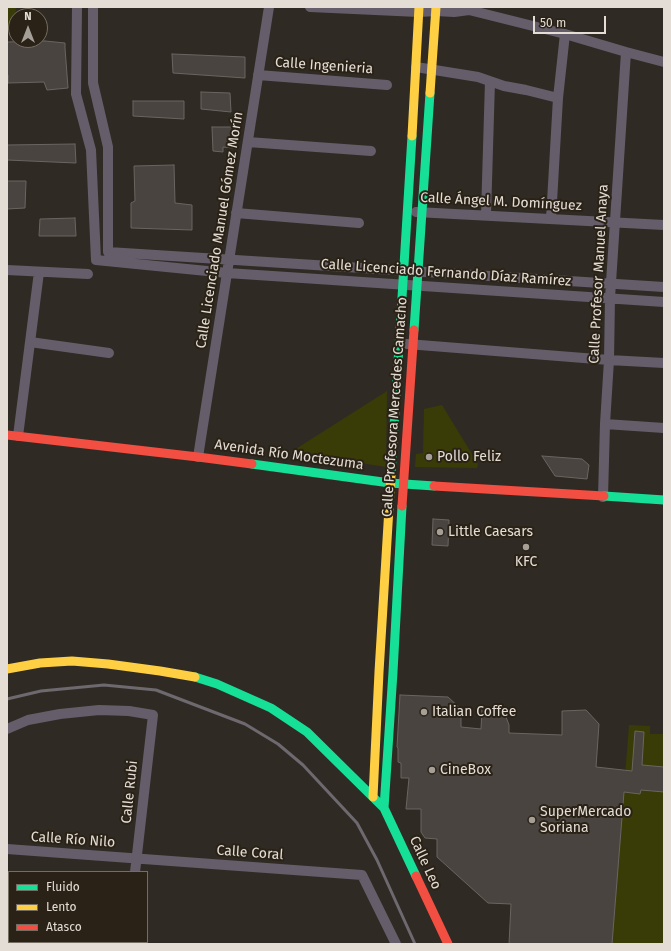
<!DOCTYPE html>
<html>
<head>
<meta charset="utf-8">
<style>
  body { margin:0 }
  #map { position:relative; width:671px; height:951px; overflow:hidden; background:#2f2b24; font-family:"Fira Sans",sans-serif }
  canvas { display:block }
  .frame { position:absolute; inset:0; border:8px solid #e3ddd5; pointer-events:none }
  .legend { position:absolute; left:8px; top:871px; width:140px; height:72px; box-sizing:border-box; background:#2a2216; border:1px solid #746d62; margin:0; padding:5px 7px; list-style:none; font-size:12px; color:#e3ddd5 }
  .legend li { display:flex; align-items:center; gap:8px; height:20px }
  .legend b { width:20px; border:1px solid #746d62 }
  .north { position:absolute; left:8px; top:8px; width:40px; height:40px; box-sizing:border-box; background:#2a2216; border:1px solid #746d62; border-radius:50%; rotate:0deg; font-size:11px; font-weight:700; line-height:16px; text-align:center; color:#e3ddd5 }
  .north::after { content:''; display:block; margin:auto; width:14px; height:18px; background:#a49f97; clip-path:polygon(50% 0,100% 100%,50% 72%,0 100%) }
  .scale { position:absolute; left:533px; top:16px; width:73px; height:18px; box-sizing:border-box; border:2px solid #e3ddd5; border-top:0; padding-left:5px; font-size:12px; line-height:14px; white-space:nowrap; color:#e3ddd5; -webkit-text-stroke:3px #2a2216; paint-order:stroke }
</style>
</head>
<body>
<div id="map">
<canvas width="671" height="951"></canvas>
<div class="frame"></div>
<ul class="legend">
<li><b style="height:5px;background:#16e098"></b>Fluido</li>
<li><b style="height:5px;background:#ffcf43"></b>Lento</li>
<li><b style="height:5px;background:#f24e42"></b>Atasco</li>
</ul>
<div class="north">N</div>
<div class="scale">50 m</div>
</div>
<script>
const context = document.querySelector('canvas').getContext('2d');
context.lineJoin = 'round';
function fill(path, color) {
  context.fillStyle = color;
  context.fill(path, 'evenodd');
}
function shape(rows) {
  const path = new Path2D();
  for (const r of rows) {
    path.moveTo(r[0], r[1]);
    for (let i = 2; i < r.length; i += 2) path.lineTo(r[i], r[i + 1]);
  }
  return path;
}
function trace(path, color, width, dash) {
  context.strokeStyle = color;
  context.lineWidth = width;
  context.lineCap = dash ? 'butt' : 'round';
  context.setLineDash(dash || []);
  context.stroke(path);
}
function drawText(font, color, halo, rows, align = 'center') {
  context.font = font + ' "Fira Sans",sans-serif';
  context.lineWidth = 4;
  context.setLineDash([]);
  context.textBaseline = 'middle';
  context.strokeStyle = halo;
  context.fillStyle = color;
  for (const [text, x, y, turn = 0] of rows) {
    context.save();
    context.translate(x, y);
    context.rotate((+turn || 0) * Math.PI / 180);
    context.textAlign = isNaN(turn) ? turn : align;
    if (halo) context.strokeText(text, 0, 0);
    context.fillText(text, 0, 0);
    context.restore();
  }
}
const green = shape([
  [7,7,16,7,14,31,7,31],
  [387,391,386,467,291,452],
  [442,405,478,464,477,468,415,467,416,454,423,453,424,409],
  [629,725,650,726,650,734,664,734,664,944,612,944]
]);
const building = shape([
  [45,41,65,43,65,48,68,88,47,90,44,82,8,83,8,75,7,75,7,42,45,41],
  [172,54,245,57,245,78,173,73,172,54],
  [201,92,230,93,231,112,201,109,201,92],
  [133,101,184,101,184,119,133,116,133,101],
  [212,127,232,127,233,148,223,147,223,152,213,151,212,127],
  [75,144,76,163,7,160,7,145,75,144],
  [174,165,175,203,192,205,192,230,131,228,131,203,135,201,134,166,174,165],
  [7,181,26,181,25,208,7,209,7,181],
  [75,218,76,236,39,236,40,219,75,218],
  [542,456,582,459,589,465,587,479,555,476,542,456],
  [433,519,449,520,448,546,432,545,433,519],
  [400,695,448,697,461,709,461,727,481,729,482,709,503,709,509,725,509,733,562,735,562,711,586,710,599,724,596,767,632,771,635,731,644,732,642,765,664,767,664,792,641,790,640,794,624,792,612,944,509,944,511,904,488,903,437,857,437,839,425,838,421,832,421,809,406,809,409,778,401,778,401,763,398,762,398,748,397,747,400,695]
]);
const street = shape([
  [77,7,76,94,91,150,96,260,227,273,664,302],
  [93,7,93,83,108,147,108,252,664,287],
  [310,7,419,12,436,11,454,12,469,10,565,34,626,52,664,62],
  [416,67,478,77,504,86,526,90,558,98],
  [258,75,387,85],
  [248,142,371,151],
  [416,212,664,225],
  [236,213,359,223],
  [486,215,490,81],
  [551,219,558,98,565,34],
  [7,270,88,274],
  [30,342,109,353],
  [407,344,609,360,664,363],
  [605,424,664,428],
  [18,436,39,272],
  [198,457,269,7],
  [603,497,605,424,609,360,610,298,626,52],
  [7,729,28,720,60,714,99,710,129,711,153,715,135,872],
  [7,849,362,875,396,944],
  [7,903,9,904],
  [131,944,131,942]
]);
const fast = shape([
  [414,330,430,93],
  [252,464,390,483,434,486],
  [391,475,412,136],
  [604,496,664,500],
  [195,677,217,684,271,708,307,732,384,808,416,876],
  [384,808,393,672,402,506]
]);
const slow = shape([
  [430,93,436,7],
  [412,136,419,7],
  [7,669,40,663,72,661,108,664,160,671,195,677],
  [373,797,379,672,391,475]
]);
const jam = shape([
  [7,435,198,457,252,464],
  [434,486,604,496],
  [402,506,414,330],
  [416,876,448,944]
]);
const rail = shape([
  [7,699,41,691,104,685,156,690,245,724,278,744,303,765,357,823,377,860,415,944]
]);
const markers = [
  [429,457,4,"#a49f97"],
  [440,532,4,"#a49f97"],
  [526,547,4,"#a49f97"],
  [424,712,4,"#a49f97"],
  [432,770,4,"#a49f97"],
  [532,820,4,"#a49f97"]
];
const streetNames = [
  ["Calle Ingenieria",324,66,4],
  ["Calle Ángel M. Domínguez",501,202,3],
  ["Calle Licenciado Manuel Gómez Morín",220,230,-81],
  ["Calle Licenciado Fernando Díaz Ramírez",446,273,4],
  ["Calle Profesor Manuel Anaya",599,274,-87],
  ["Calle Profesora Mercedes Camacho",395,407,-86],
  ["Avenida Río Moctezuma",289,455,8],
  ["Calle Rubi",130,792,-84],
  ["Calle Río Nilo",73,840,4],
  ["Calle Coral",250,853,4],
  ["Calle Leo",425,863,65]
];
const poiNames = [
  ["Pollo Feliz",437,457],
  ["Little Caesars",448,532],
  ["KFC",526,562,"center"],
  ["Italian Coffee",432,712],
  ["CineBox",440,770],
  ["SuperMercado",540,812],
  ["Soriana",540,828]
];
fill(green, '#393c06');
fill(building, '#494440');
trace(building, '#6a6560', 1);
trace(street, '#655e6a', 10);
trace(fast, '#16e098', 9);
trace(slow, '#ffcf43', 9);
trace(jam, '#f24e42', 9);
trace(rail, '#6e686f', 3);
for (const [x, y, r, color] of markers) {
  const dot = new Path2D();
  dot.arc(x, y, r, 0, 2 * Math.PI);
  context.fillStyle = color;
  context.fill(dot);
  trace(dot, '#2a2216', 1.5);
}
drawText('14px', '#e3ddd5', '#2a2216', streetNames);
drawText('14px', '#e3ddd5', '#2a2216', poiNames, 'left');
</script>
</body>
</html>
